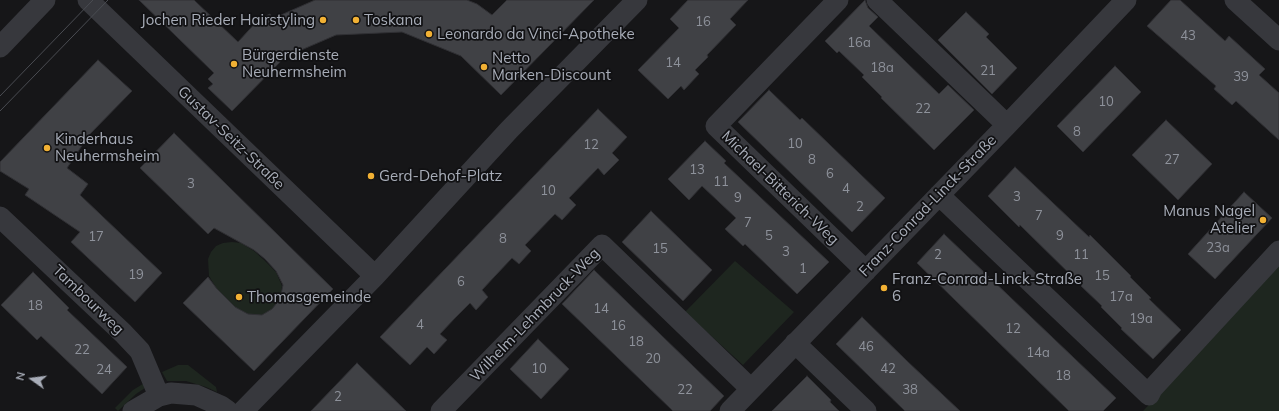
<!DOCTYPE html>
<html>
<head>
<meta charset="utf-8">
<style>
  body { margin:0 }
  #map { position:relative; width:1279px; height:411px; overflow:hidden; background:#161618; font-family:Mulish,sans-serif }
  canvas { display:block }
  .north { position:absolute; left:12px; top:359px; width:40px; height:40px; -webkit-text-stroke:3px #111113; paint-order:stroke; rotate:284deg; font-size:11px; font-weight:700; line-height:16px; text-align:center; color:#a8adb8 }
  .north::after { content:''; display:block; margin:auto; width:14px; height:18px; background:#a8adb8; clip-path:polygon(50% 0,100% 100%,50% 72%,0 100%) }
</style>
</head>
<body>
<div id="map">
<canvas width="1279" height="411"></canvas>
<div class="north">N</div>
</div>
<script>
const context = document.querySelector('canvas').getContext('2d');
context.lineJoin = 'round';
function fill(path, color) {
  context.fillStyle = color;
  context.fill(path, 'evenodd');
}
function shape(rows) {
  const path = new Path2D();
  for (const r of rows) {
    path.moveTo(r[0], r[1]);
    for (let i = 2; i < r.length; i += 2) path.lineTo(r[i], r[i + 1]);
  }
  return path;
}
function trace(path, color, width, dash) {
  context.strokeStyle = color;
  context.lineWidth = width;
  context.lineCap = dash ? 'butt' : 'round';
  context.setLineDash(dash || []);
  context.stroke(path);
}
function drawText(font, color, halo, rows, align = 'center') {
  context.font = font + ' Mulish,sans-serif';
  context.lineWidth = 3.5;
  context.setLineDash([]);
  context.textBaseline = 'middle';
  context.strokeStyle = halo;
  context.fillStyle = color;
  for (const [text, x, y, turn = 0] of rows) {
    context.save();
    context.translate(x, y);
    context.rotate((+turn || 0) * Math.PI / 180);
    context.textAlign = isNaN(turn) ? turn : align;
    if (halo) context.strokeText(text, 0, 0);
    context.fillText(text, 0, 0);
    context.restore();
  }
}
const green = shape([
  [232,242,241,243,254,251,264,260,276,272,282,286,280,299,272,309,262,315,248,314,235,307,217,289,209,276,208,259,211,252,216,246,223,243],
  [735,261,794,312,743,365,685,312],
  [1279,262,1279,411,1143,411,1169,384],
  [178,365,188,365,216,387,217,392,206,387,186,381,167,381,162,372],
  [146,382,148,386,136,394,118,411,115,408,133,390]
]);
const building = shape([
  [139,0,194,0,238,42,259,19,270,14,272,19,315,0,467,0,477,4,492,15,507,0,594,0,501,95,461,56,402,32,336,35,285,57,232,111,208,88,213,84,208,79,214,73,139,0],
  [688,0,748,0,730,19,736,25,707,55,708,57,695,70,699,74,684,90,681,86,668,99,638,70,679,28,670,19,688,0],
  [865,0,868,8,878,17,869,26,939,94,948,85,974,110,934,150,881,98,882,97,862,77,864,75,839,51,837,53,825,41,865,0],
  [1171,0,1180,0,1225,41,1229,36,1265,69,1259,75,1279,93,1279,140,1236,101,1232,105,1214,89,1216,86,1147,26,1171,0],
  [966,12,989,34,986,37,1017,68,992,94,938,40,966,12],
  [98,60,132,91,89,135,67,168,88,184,80,195,162,273,135,302,71,242,80,232,25,195,29,189,0,171,0,162,98,60],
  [1115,66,1141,92,1083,152,1057,126,1115,66],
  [769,90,800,120,802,118,885,198,852,232,738,122,769,90],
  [598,109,627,137,612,153,619,160,604,175,598,168,569,198,576,205,562,220,555,214,525,245,531,251,519,264,512,258,495,276,482,290,488,297,476,310,470,303,456,317,440,334,447,340,434,354,427,347,410,365,380,337,598,109],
  [1166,120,1212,164,1178,200,1132,155,1166,120],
  [174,133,333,289,254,371,183,303,208,277,217,289,235,307,248,314,262,315,272,309,280,299,283,285,276,271,265,259,254,250,214,228,208,234,140,168,174,133],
  [705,141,726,161,724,163,829,262,797,294,745,244,743,246,725,229,736,218,702,186,689,200,668,179,705,141],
  [1015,167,1089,237,1090,235,1131,276,1130,277,1151,298,1149,299,1181,330,1153,359,1121,329,1122,328,1101,307,1102,306,1081,286,1082,286,1020,225,1019,227,988,196,1015,167],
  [1244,192,1272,218,1215,279,1188,254,1244,192],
  [651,211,712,270,683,301,622,242,651,211],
  [944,234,1116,398,1103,411,1069,411,917,263,944,234],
  [594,270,724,396,710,411,673,411,562,304,594,270],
  [33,272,69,308,67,310,127,367,102,394,41,336,37,340,1,305,33,272],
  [862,317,906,360,960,411,905,411,836,344,862,317],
  [538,339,569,369,541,399,510,369,538,339],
  [357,363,406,411,311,411,357,363],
  [807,376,831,400,830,402,839,411,772,411,807,376]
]);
const minor = shape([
  [88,0,375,276],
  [838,0,716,126,866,271],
  [877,0,1007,125],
  [1235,0,1279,40],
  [0,47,45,0],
  [939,195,1149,395,1152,389,1279,251],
  [0,217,123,333,140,351,159,396],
  [795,343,866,411],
  [133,411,159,396,171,393,196,395,221,406,228,411],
  [243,411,375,276,509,130,637,0],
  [441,411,602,245,751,389],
  [730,411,1007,125,1126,0]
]);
const tram = shape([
  [0,96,93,0],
  [0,111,108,0]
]);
const markers = [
  [323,20,4,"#f2b134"],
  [356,20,4,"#f2b134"],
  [429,34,4,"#f2b134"],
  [234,64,4,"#f2b134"],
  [484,67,4,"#f2b134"],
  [47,148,4,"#f2b134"],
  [371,176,4,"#f2b134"],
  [1263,220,4,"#f2b134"],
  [884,288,4,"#f2b134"],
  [239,297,4,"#f2b134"]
];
const numberNames = [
  ["16",703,22],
  ["43",1188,36],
  ["16a",859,43],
  ["14",673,63],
  ["18a",882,68],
  ["21",988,71],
  ["39",1241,77],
  ["10",1106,102],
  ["22",923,109],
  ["8",1077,132],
  ["10",795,144],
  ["12",591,145],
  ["8",812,160],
  ["27",1172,160],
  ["13",697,170],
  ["6",830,174],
  ["11",721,182],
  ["3",191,184],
  ["4",846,189],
  ["10",548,191],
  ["3",1017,197],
  ["9",738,198],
  ["2",860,207],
  ["7",1039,216],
  ["7",748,223],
  ["5",769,236],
  ["9",1060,236],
  ["17",96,237],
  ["8",503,239],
  ["23a",1218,248],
  ["15",660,249],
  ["3",786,252],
  ["2",938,255],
  ["11",1081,255],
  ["1",803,269],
  ["19",136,275],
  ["15",1102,276],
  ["6",461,282],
  ["17a",1121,297],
  ["18",35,306],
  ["14",601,309],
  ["19a",1141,319],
  ["4",420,325],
  ["16",618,326],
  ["12",1013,329],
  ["18",636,342],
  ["46",866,347],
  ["22",82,350],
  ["14a",1038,353],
  ["20",653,359],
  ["10",539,369],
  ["42",888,369],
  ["24",104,370],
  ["18",1063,376],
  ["22",685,390],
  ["38",910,390],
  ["2",338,397]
];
const poiNames = [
  ["Jochen Rieder Hairstyling",315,20,"right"],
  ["Toskana",364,20],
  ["Leonardo da Vinci-Apotheke",437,34],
  ["Bürgerdienste",242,55],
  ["Neuhermsheim",242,72],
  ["Netto",492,58],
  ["Marken-Discount",492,75],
  ["Kinderhaus",55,139],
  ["Neuhermsheim",55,156],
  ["Gerd-Dehof-Platz",379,176],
  ["Manus Nagel",1255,211,"right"],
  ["Atelier",1255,228,"right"],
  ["Franz-Conrad-Linck-Straße",892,279],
  ["6",892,296],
  ["Thomasgemeinde",247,297]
];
const streetNames = [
  ["Gustav-Seitz-Straße",231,138,44],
  ["Michael-Bitterich-Weg",780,188,44],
  ["Franz-Conrad-Linck-Straße",928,206,-46],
  ["Tambourweg",88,300,44],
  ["Wilhelm-Lehmbruck-Weg",535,315,-46]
];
fill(green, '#1e261f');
fill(building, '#404145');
trace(building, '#303034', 1);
trace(minor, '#37383d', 21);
trace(tram, '#4a4c52', 1);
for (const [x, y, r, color] of markers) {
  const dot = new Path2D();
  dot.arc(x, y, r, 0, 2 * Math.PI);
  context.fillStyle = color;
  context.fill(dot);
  trace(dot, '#111113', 1.5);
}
drawText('13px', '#8e929b', null, numberNames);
drawText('15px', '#a8adb8', '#111113', poiNames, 'left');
drawText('15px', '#a8adb8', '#111113', streetNames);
</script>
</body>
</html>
